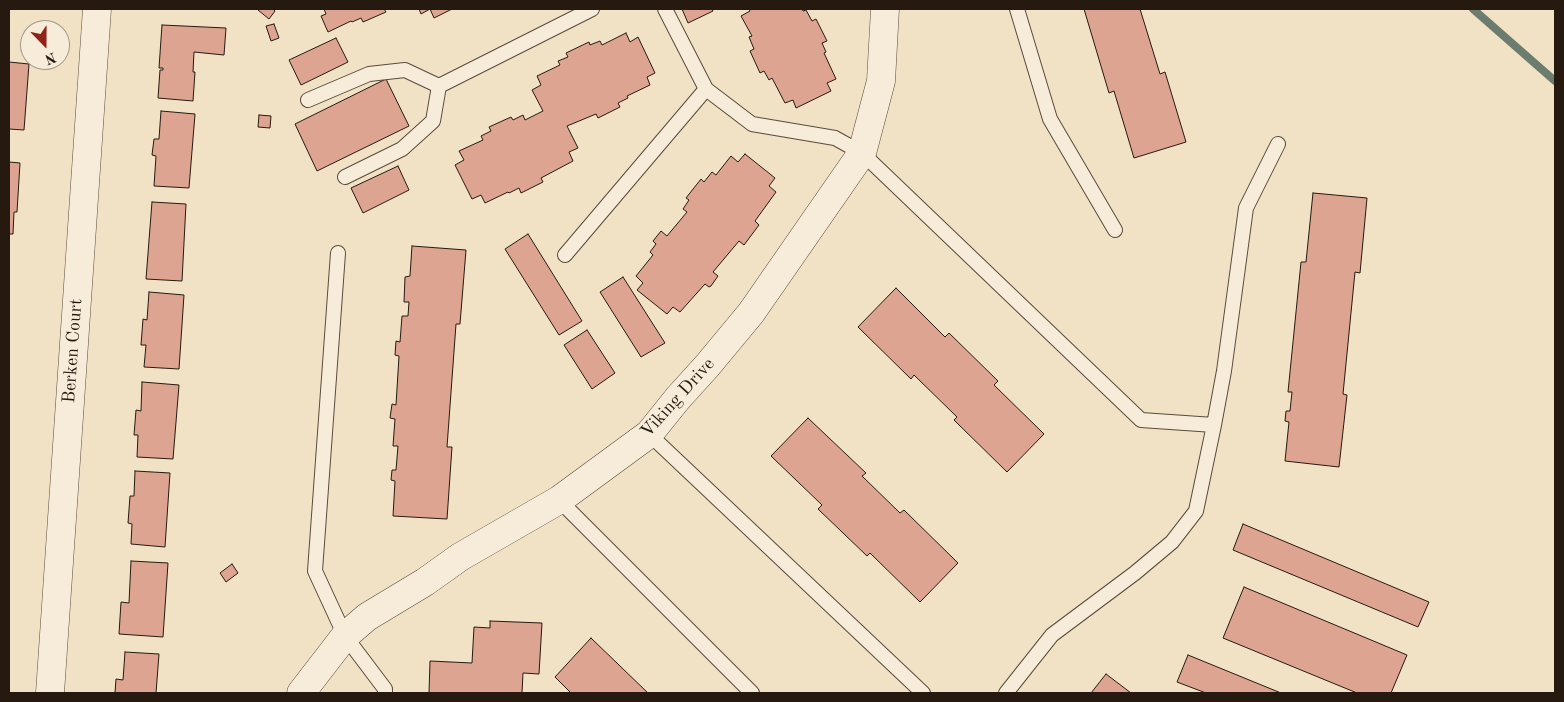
<!DOCTYPE html>
<html>
<head>
<meta charset="utf-8">
<style>
  body { margin:0 }
  #map { position:relative; width:1564px; height:702px; overflow:hidden; background:#f1e1c5; font-family:"Old Standard TT",serif }
  canvas { display:block }
  .frame { position:absolute; inset:0; border:10px solid #261910; pointer-events:none }
  .north { position:absolute; left:20px; top:20px; width:50px; height:50px; box-sizing:border-box; background:#f6ecd9; border:1px solid #a39889; border-radius:50%; rotate:158deg; font-size:14px; font-weight:700; line-height:20px; text-align:center; color:#261910 }
  .north::after { content:''; display:block; margin:auto; width:18px; height:22px; background:#8f2418; clip-path:polygon(50% 0,100% 100%,50% 72%,0 100%) }
</style>
</head>
<body>
<div id="map">
<canvas width="1564" height="702"></canvas>
<div class="frame"></div>
<div class="north">N</div>
</div>
<script>
const context = document.querySelector('canvas').getContext('2d');
context.lineJoin = 'round';
function shape(rows) {
  const path = new Path2D();
  for (const r of rows) {
    path.moveTo(r[0], r[1]);
    for (let i = 2; i < r.length; i += 2) path.lineTo(r[i], r[i + 1]);
  }
  return path;
}
function trace(path, color, width, dash) {
  context.strokeStyle = color;
  context.lineWidth = width;
  context.lineCap = dash ? 'butt' : 'round';
  context.setLineDash(dash || []);
  context.stroke(path);
}
function fill(path, color) {
  context.fillStyle = color;
  context.fill(path, 'evenodd');
}
function drawText(font, color, halo, rows, align = 'center') {
  context.font = font + ' "Old Standard TT",serif';
  context.lineWidth = 5;
  context.setLineDash([]);
  context.textBaseline = 'middle';
  context.strokeStyle = halo;
  context.fillStyle = color;
  for (const [text, x, y, turn = 0] of rows) {
    context.save();
    context.translate(x, y);
    context.rotate((+turn || 0) * Math.PI / 180);
    context.textAlign = isNaN(turn) ? turn : align;
    if (halo) context.strokeText(text, 0, 0);
    context.fillText(text, 0, 0);
    context.restore();
  }
}
const stream = shape([
  [1473,9,1555,81]
]);
const building = shape([
  [259,9,273,9,275,11,269,19,258,10,259,9],
  [324,9,384,9,386,12,363,22,361,18,352,22,351,21,328,32,321,16,326,14,324,9],
  [419,9,452,9,434,18,430,9,421,14,419,9],
  [682,9,712,9,713,11,688,23,682,9],
  [749,9,802,9,803,11,806,10,812,21,816,19,827,41,822,43,826,52,824,53,836,79,827,83,831,91,796,108,793,100,785,103,772,78,769,80,764,71,760,73,750,51,754,49,749,37,752,36,741,16,750,11,749,9],
  [1084,9,1140,9,1160,74,1165,72,1186,142,1134,158,1114,91,1109,93,1084,9],
  [274,24,279,38,271,41,266,26,274,24],
  [162,25,226,28,224,55,194,52,193,72,195,72,193,101,158,98,160,70,163,70,163,68,159,68,162,25],
  [626,33,630,42,638,37,655,73,647,77,650,85,627,96,628,98,618,103,620,107,598,118,596,114,567,126,578,148,569,152,573,161,541,178,543,182,521,193,519,188,509,193,508,192,485,203,481,195,472,199,455,165,464,160,459,151,483,140,481,136,491,131,489,127,511,117,513,120,523,115,525,120,543,111,532,90,541,85,537,76,560,65,558,61,568,57,566,53,589,42,590,45,600,41,602,45,626,33],
  [336,38,348,62,301,85,289,60,336,38],
  [9,62,29,64,24,130,9,129,9,62],
  [386,79,409,126,317,171,295,124,386,79],
  [161,111,195,114,189,188,154,186,156,156,152,155,154,139,159,139,161,111],
  [259,115,271,116,270,128,258,127,259,115],
  [745,154,775,178,769,186,776,192,755,221,759,225,744,245,739,241,713,272,718,276,711,286,709,287,705,284,680,312,673,307,667,314,637,290,643,283,636,276,653,255,650,252,656,244,653,241,661,231,667,236,687,212,683,209,689,200,686,198,701,179,704,182,712,172,716,175,731,156,738,162,745,154],
  [9,162,20,163,17,212,14,212,13,234,9,234,9,162],
  [398,166,409,190,363,213,351,188,398,166],
  [1313,193,1367,198,1360,273,1355,272,1343,394,1347,395,1339,467,1285,461,1289,422,1285,421,1286,411,1290,411,1292,392,1288,392,1301,262,1306,262,1313,193],
  [152,202,186,204,182,281,146,279,152,202],
  [528,234,582,321,559,335,505,249,528,234],
  [412,246,466,250,460,324,456,324,447,447,452,447,447,519,393,516,395,481,391,480,392,470,396,470,398,446,393,446,395,419,390,418,392,404,396,405,399,356,395,355,396,341,400,342,402,316,408,316,409,302,404,302,405,277,410,276,412,246],
  [623,277,665,343,641,357,600,292,623,277],
  [896,288,945,337,949,333,998,381,994,385,1044,434,1007,472,954,420,957,417,914,375,911,379,858,327,896,288],
  [149,292,184,295,179,369,144,367,146,345,141,345,143,319,147,320,149,292],
  [587,330,615,373,592,389,564,345,587,330],
  [142,382,179,385,173,459,137,457,138,435,134,435,136,410,141,411,142,382],
  [808,418,866,473,862,476,900,513,904,510,958,563,920,602,870,553,867,556,818,509,822,505,771,456,808,418],
  [135,471,170,473,165,547,131,544,132,524,128,523,130,496,134,496,135,471],
  [1243,524,1429,602,1418,627,1233,550,1243,524],
  [131,561,168,563,163,637,119,634,121,602,129,603,131,561],
  [232,564,238,573,226,582,220,573,232,564],
  [1244,587,1407,655,1391,693,1357,693,1223,638,1244,587],
  [490,621,542,623,539,674,523,673,522,693,429,693,430,661,472,663,474,627,490,628,490,621],
  [591,638,648,693,571,693,555,677,591,638],
  [125,652,159,654,156,693,115,693,116,679,123,680,125,652],
  [1188,655,1281,693,1206,693,1177,682,1188,655],
  [1106,674,1131,693,1091,693,1106,674]
]);
const lane = shape([
  [665,9,706,89,752,124,835,138,862,153,1141,420,1214,425,1196,511,1172,542,1135,573,1052,635,1006,693],
  [1017,9,1050,119,1115,230],
  [308,100,369,74,405,70,439,86],
  [345,177,402,149,433,121,439,86,592,9],
  [338,253,315,571,345,636,385,689,385,693],
  [565,255,706,89],
  [1214,425,1224,371,1246,208,1278,144],
  [649,434,923,693],
  [559,500,752,693]
]);
const street = shape([
  [50,693,97,9],
  [301,693,345,636,367,617,425,582,460,557,559,500,649,434,678,398,707,366,751,313,862,153,881,81,885,9]
]);
const streetNames = [
  ["Berken Court",73,351,-86],
  ["Viking Drive",678,398,-48]
];
trace(stream, '#6c7c6f', 8);
fill(building, '#dda491');
trace(building, '#261910', 1);
trace(lane, '#594b3d', 16);
trace(street, '#594b3d', 29);
trace(lane, '#f6ecd9', 14);
trace(street, '#f6ecd9', 28);
drawText('18px', '#261910', '#f6ecd9', streetNames);
</script>
</body>
</html>
